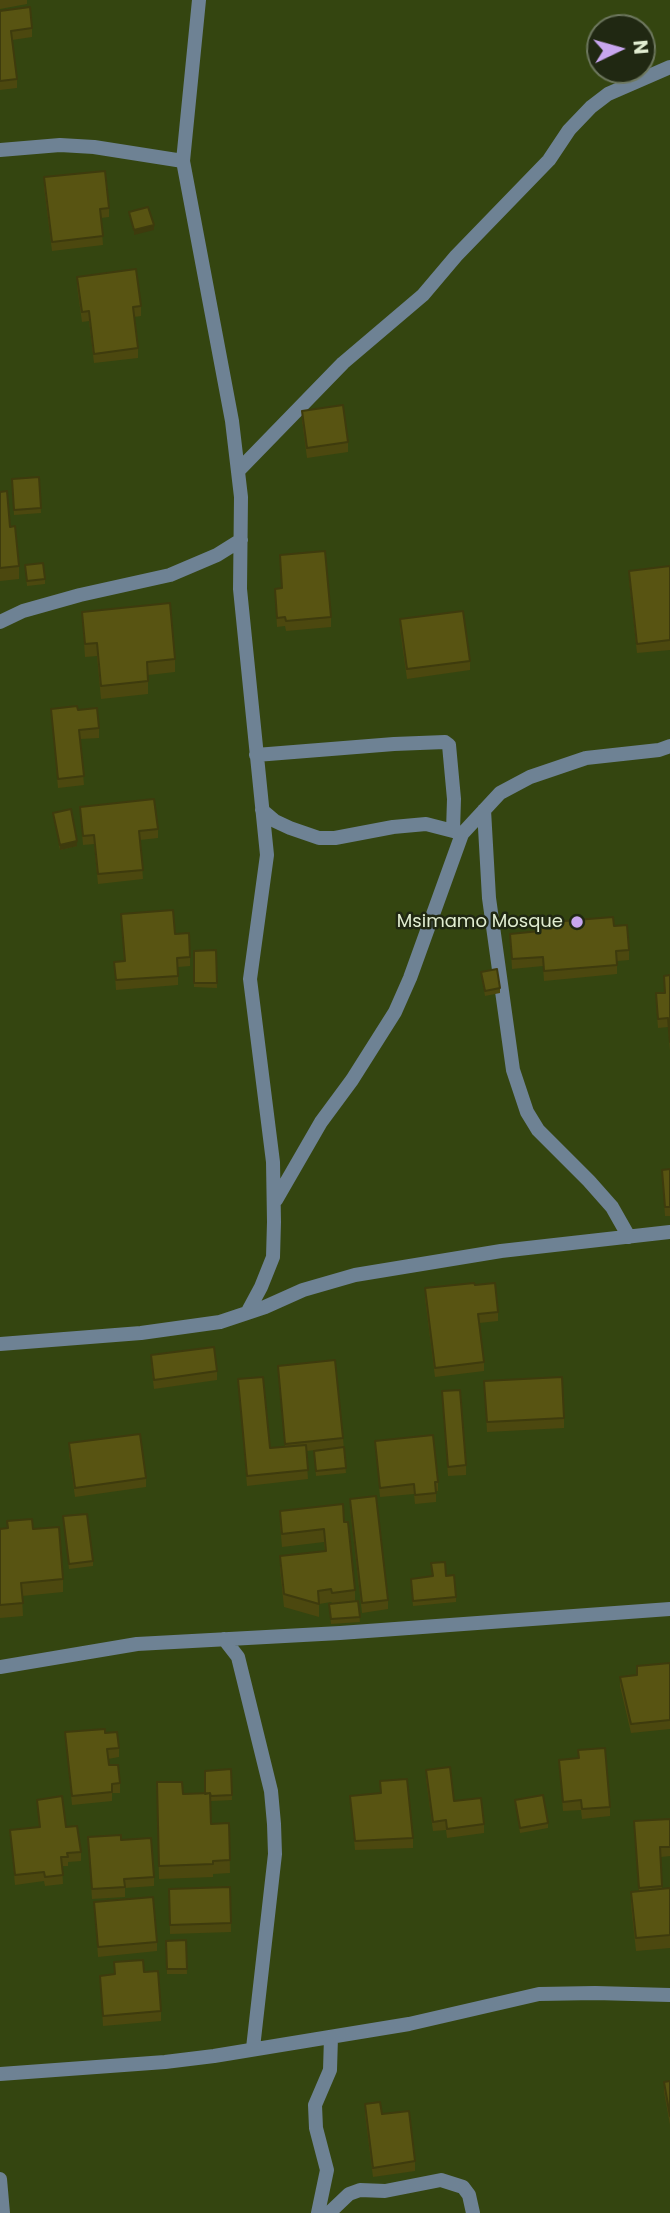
<!DOCTYPE html>
<html>
<head>
<meta charset="utf-8">
<style>
  body { margin:0 }
  #map { position:relative; width:670px; height:2213px; overflow:hidden; background:#344510; font-family:Poppins,sans-serif }
  canvas { display:block }
  .north { position:absolute; left:586px; top:14px; width:70px; height:70px; box-sizing:border-box; background:#202812; border:2px solid #6d775e; border-radius:50%; rotate:85deg; font-size:19px; font-weight:700; line-height:28px; text-align:center; color:#e1edd1 }
  .north::after { content:''; display:block; margin:auto; width:24px; height:32px; background:#c8a6ef; clip-path:polygon(50% 0,100% 100%,50% 72%,0 100%) }
</style>
</head>
<body>
<div id="map">
<canvas width="670" height="2213"></canvas>
<div class="north">N</div>
</div>
<script>
const context = document.querySelector('canvas').getContext('2d');
context.lineJoin = 'round';
function shape(rows) {
  const path = new Path2D();
  for (const r of rows) {
    path.moveTo(r[0], r[1]);
    for (let i = 2; i < r.length; i += 2) path.lineTo(r[i], r[i + 1]);
  }
  return path;
}
function trace(path, color, width, dash) {
  context.strokeStyle = color;
  context.lineWidth = width;
  context.lineCap = dash ? 'butt' : 'round';
  context.setLineDash(dash || []);
  context.stroke(path);
}
function fill(path, color) {
  context.fillStyle = color;
  context.fill(path, 'evenodd');
}
function drawText(font, color, halo, rows, align = 'center') {
  context.font = font + ' Poppins,sans-serif';
  context.lineWidth = 5;
  context.setLineDash([]);
  context.textBaseline = 'middle';
  context.strokeStyle = halo;
  context.fillStyle = color;
  for (const [text, x, y, turn = 0] of rows) {
    context.save();
    context.translate(x, y);
    context.rotate((+turn || 0) * Math.PI / 180);
    context.textAlign = isNaN(turn) ? turn : align;
    if (halo) context.strokeText(text, 0, 0);
    context.fillText(text, 0, 0);
    context.restore();
  }
}
const minor = shape([
  [199,0,183,161,232,421,241,497,240,589,267,855,250,979,273,1162,274,1222,273,1257,261,1287,247,1313],
  [0,150,60,145,94,147,183,161],
  [238,471,343,363,423,295,456,256,549,160,569,130,591,107,608,94,670,67],
  [0,622,23,611,80,595,170,575,217,555,241,540],
  [256,755,394,744,445,742,449,745,454,799,453,831],
  [262,810,275,821,290,828,319,838,335,838,393,827,426,824,461,833],
  [484,810,489,898,513,1070,527,1112,538,1130,589,1181,612,1207,629,1237],
  [276,1200,321,1122,352,1080,395,1012,410,978,462,834,500,793,530,777,586,758,659,750,670,746],
  [0,1344,141,1333,220,1322,265,1307,303,1290,355,1275,501,1251,670,1232],
  [224,1639,238,1657,271,1791,274,1824,275,1854,253,2048],
  [0,1667,137,1644,340,1633,670,1609],
  [0,2074,165,2062,214,2056,409,2024,539,1994,595,1993,670,1995],
  [0,2179,3,2213],
  [318,2213,327,2170,316,2128,315,2105,330,2070,331,2037],
  [329,2213,349,2194,360,2190,385,2191,441,2180,463,2187,469,2195,473,2213]
]);
const wall = shape([
  [0,0,27,0,27,4,0,9],
  [0,11,32,28,32,37,12,40,17,79,17,88,0,90],
  [44,177,109,208,109,217,101,218,103,245,52,251,44,187],
  [77,277,141,306,141,316,134,317,138,348,138,358,94,363,89,321,82,322,77,286],
  [302,411,348,442,348,452,307,458,302,420],
  [39,477,41,513,14,515,12,479],
  [0,492,10,527,19,566,19,579,0,581],
  [280,555,331,617,331,627,286,631,285,626,277,627,275,589,282,588],
  [25,565,45,579,45,584,27,586],
  [670,566,670,650,637,653,629,580,629,571],
  [82,612,175,659,175,672,148,675,148,694,101,699,97,656,85,657],
  [400,619,470,661,470,670,407,679,400,629],
  [51,709,78,710,99,728,99,738,80,739,84,785,58,788],
  [80,807,158,829,158,838,140,840,143,879,98,884,94,844,83,845],
  [53,813,77,846,60,850],
  [121,914,175,934,190,957,190,966,178,967,178,985,116,990,114,962,124,961],
  [540,923,614,926,629,950,629,960,617,961,617,974,544,981,543,966,512,969,510,934,540,931],
  [216,950,217,988,194,987,194,951],
  [481,972,500,988,500,993,485,996],
  [670,975,670,1051,668,1027,658,1028,656,1003,656,993,664,993,664,976],
  [670,1169,670,1216,665,1216,662,1170],
  [475,1285,498,1312,498,1321,479,1323,484,1362,484,1371,435,1377,425,1298,425,1288],
  [151,1355,217,1371,217,1380,154,1389,151,1364],
  [278,1366,343,1438,346,1473,316,1476,314,1451,336,1448,306,1451,308,1479,247,1486,238,1379,270,1448,285,1447],
  [484,1381,564,1418,564,1428,487,1432],
  [442,1391,466,1465,466,1475,448,1476],
  [375,1441,438,1482,438,1491,436,1491,436,1502,415,1504,414,1494,380,1497],
  [69,1443,146,1478,146,1487,75,1497,69,1453],
  [350,1499,388,1600,388,1609,362,1613,350,1509],
  [280,1511,344,1522,355,1590,355,1601,358,1601,360,1622,331,1624,329,1604,332,1603,331,1602,319,1604,319,1617,284,1607,280,1569,280,1556,325,1551,324,1542,282,1547,280,1524],
  [63,1516,93,1561,93,1566,69,1569],
  [7,1521,33,1529,63,1579,63,1592,22,1596,23,1616,0,1618,0,1529,7,1528],
  [431,1563,446,1576,456,1597,456,1602,413,1606,411,1584,432,1576],
  [670,1663,670,1729,631,1733,620,1686,620,1677,637,1676,637,1666],
  [65,1732,105,1733,119,1748,119,1757,108,1759,109,1765,120,1783,120,1793,112,1793,112,1801,72,1805],
  [578,1750,610,1807,610,1816,582,1819,581,1810,563,1811,559,1760,578,1758],
  [231,1769,232,1800,211,1801,211,1824,229,1823,230,1873,213,1874,213,1877,159,1879,157,1782,183,1794,205,1794],
  [426,1770,454,1801,484,1824,484,1833,447,1838,446,1830,433,1831,426,1779],
  [380,1781,413,1838,413,1848,355,1850,350,1796,381,1793],
  [37,1800,66,1827,81,1852,81,1861,68,1862,68,1866,62,1866,63,1884,45,1886,44,1881,15,1885,10,1830,39,1827],
  [515,1800,548,1823,548,1828,520,1833],
  [670,1819,670,1856,661,1857,662,1889,670,1888,670,1948,636,1951,631,1905,631,1892,639,1891,634,1821],
  [88,1837,121,1840,154,1877,154,1886,125,1888,125,1897,92,1899],
  [230,1887,231,1932,170,1934,169,1889],
  [94,1902,157,1942,157,1951,98,1957],
  [186,1940,187,1974,167,1974,166,1941],
  [114,1962,144,1972,161,2011,161,2021,103,2026,100,1976,114,1975],
  [670,2081,670,2125,664,2092,664,2082],
  [365,2104,382,2114,415,2161,415,2171,373,2177,365,2114]
]);
const shadedWall = shape([
  [154,225,154,230,134,235,134,230],
  [77,841,77,846,60,850,60,845]
]);
const building = shape([
  [30,7,32,28,11,31,17,79,0,81,0,11,30,7],
  [105,171,109,208,100,209,103,236,52,242,44,177,105,171],
  [148,207,154,225,134,230,129,212,148,207],
  [136,269,141,306,133,307,138,348,94,354,89,311,82,312,77,277,136,269],
  [343,405,348,442,307,448,302,411,343,405],
  [39,477,41,508,14,510,12,479,39,477],
  [7,491,10,527,15,526,19,566,0,568,0,492,7,491],
  [325,551,331,617,286,621,285,617,277,618,275,589,282,588,280,555,325,551],
  [43,563,45,579,27,581,25,565,43,563],
  [670,566,670,640,637,644,629,571,670,566],
  [170,603,175,659,147,662,148,681,101,686,97,643,85,644,82,612,170,603],
  [463,611,470,661,407,669,400,619,463,611],
  [77,706,78,710,97,708,99,728,79,730,84,776,58,779,51,709,77,706],
  [154,799,158,829,139,831,143,870,98,874,94,835,83,836,80,807,154,799],
  [71,809,77,841,60,845,53,813,71,809],
  [173,910,175,934,189,933,190,957,177,958,178,976,116,980,114,962,125,961,121,914,173,910],
  [613,917,614,926,627,925,629,950,616,951,617,965,544,971,543,957,512,959,510,934,540,931,540,923,613,917],
  [216,950,217,983,194,983,194,951,216,950],
  [497,969,500,988,485,991,481,972,497,969],
  [670,975,670,1042,668,1018,658,1019,656,993,665,993,664,976,670,975],
  [670,1169,670,1207,665,1207,662,1170,670,1169],
  [474,1283,475,1285,495,1283,498,1312,478,1314,484,1362,435,1368,425,1288,474,1283],
  [214,1347,217,1371,154,1380,151,1355,214,1347],
  [335,1360,343,1438,285,1444,278,1366,335,1360],
  [263,1377,270,1448,306,1445,308,1470,247,1476,238,1379,263,1377],
  [562,1377,564,1418,487,1422,484,1381,562,1377],
  [460,1390,466,1465,448,1467,442,1391,460,1390],
  [140,1434,146,1478,75,1488,69,1443,140,1434],
  [433,1435,438,1482,435,1482,436,1493,415,1495,414,1484,380,1488,375,1441,433,1435],
  [344,1447,346,1468,316,1471,314,1451,344,1447],
  [376,1496,388,1600,362,1603,350,1499,376,1496],
  [343,1504,344,1522,348,1522,355,1590,332,1593,331,1589,318,1591,319,1604,284,1594,280,1556,326,1551,324,1529,282,1534,280,1511,343,1504],
  [87,1514,93,1561,69,1564,63,1516,87,1514],
  [32,1519,33,1529,59,1527,63,1579,21,1583,23,1603,0,1605,0,1529,8,1528,7,1521,32,1519],
  [445,1562,446,1576,454,1575,456,1597,413,1601,411,1579,433,1576,431,1563,445,1562],
  [358,1601,360,1617,331,1619,329,1604,358,1601],
  [670,1663,670,1720,631,1724,620,1677,637,1675,637,1666,670,1663],
  [105,1729,105,1733,117,1732,119,1748,107,1749,109,1765,118,1765,120,1783,112,1784,112,1792,72,1796,65,1732,105,1729],
  [605,1748,610,1807,582,1809,581,1800,563,1802,559,1760,579,1758,578,1750,605,1748],
  [450,1767,454,1801,481,1798,484,1824,447,1829,446,1820,433,1822,426,1770,450,1767],
  [231,1769,232,1795,211,1796,210,1793,205,1794,205,1771,231,1769],
  [407,1779,413,1838,355,1841,350,1796,381,1793,380,1781,407,1779],
  [157,1782,182,1782,183,1794,210,1793,211,1824,229,1823,230,1860,213,1861,213,1864,159,1866,157,1782],
  [543,1795,548,1823,520,1828,515,1800,543,1795],
  [62,1796,66,1827,77,1826,81,1852,67,1853,68,1857,61,1857,63,1875,45,1877,44,1872,15,1875,10,1830,40,1827,37,1800,62,1796],
  [670,1819,670,1847,660,1847,662,1886,639,1888,634,1821,670,1819],
  [121,1835,121,1840,151,1838,154,1877,124,1879,125,1887,92,1889,88,1837,121,1835],
  [230,1887,231,1923,170,1925,169,1889,230,1887],
  [670,1888,670,1935,636,1938,631,1892,670,1888],
  [153,1897,157,1942,98,1947,94,1902,153,1897],
  [186,1940,187,1969,167,1969,166,1941,186,1940],
  [143,1960,144,1972,158,1971,161,2011,103,2016,100,1976,115,1974,114,1962,143,1960],
  [670,2081,670,2116,664,2082,670,2081],
  [380,2102,382,2114,409,2111,415,2161,373,2168,365,2104,380,2102]
]);
const markers = [
  [577,922,7,"#c8a6ef"]
];
const poiNames = [
  ["Msimamo Mosque",563,922]
];
trace(minor, '#6e8294', 14);
fill(wall, '#4c480f');
fill(shadedWall, '#3e3b0d');
fill(building, '#585412');
trace(building, '#3e3b0d', 2);
for (const [x, y, r, color] of markers) {
  const dot = new Path2D();
  dot.arc(x, y, r, 0, 2 * Math.PI);
  context.fillStyle = color;
  context.fill(dot);
  trace(dot, '#202812', 2.5);
}
drawText('18px', '#e1edd1', '#202812', poiNames, 'right');
</script>
</body>
</html>
